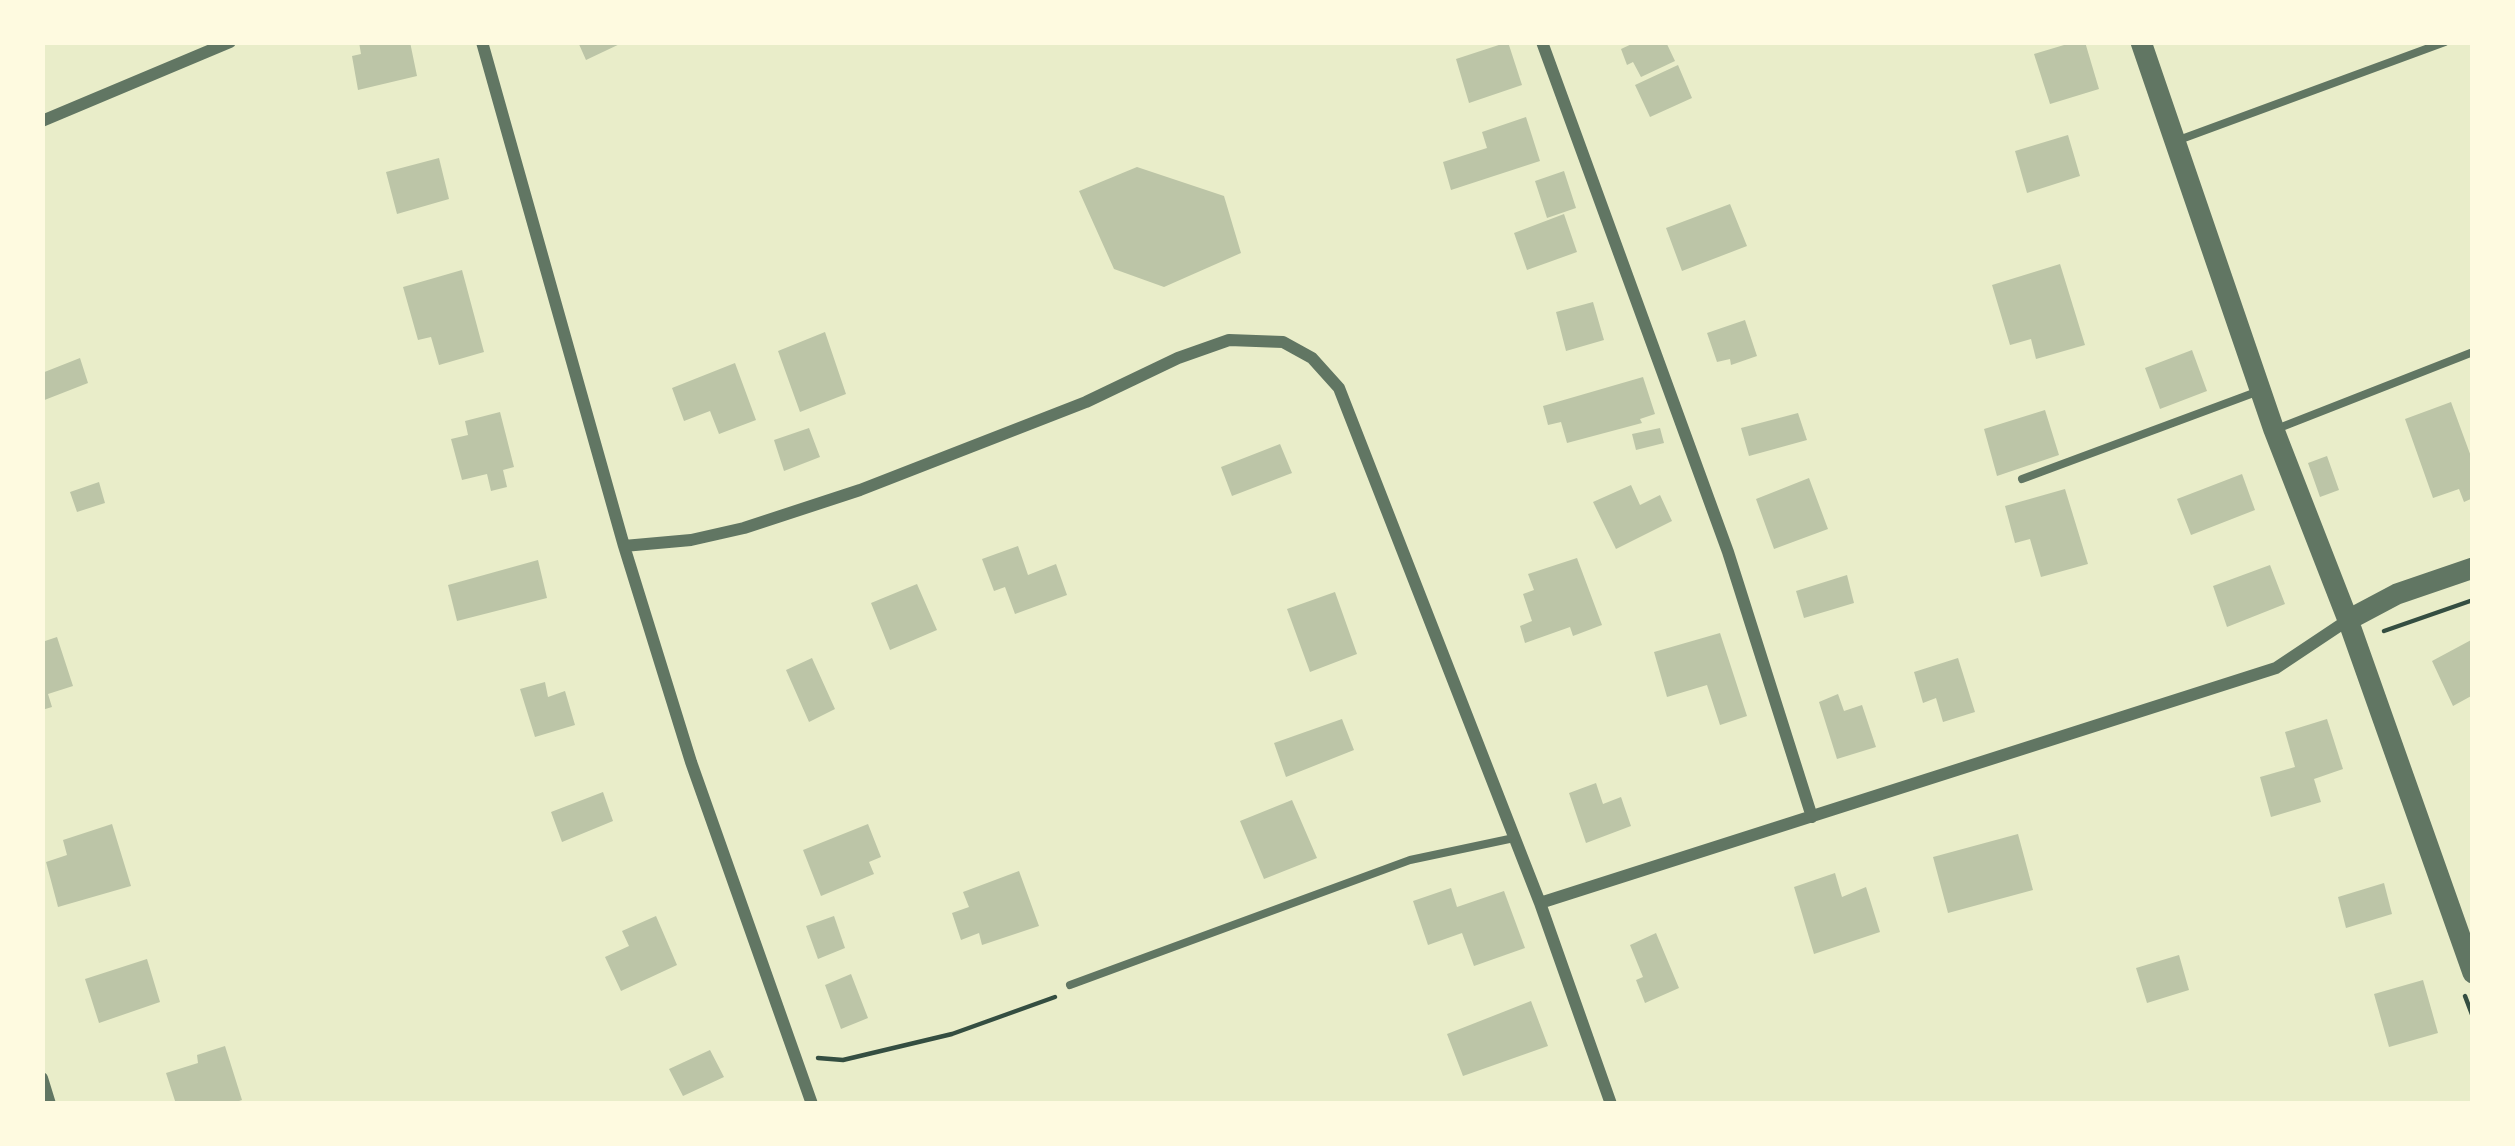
<!DOCTYPE html>
<html>
<head>
<meta charset="utf-8">
<style>
  body { margin:0 }
  #map { position:relative; width:2515px; height:1146px; overflow:hidden; background:#e9edc9; font-family:Barlow,sans-serif }
  canvas { display:block }
  .frame { position:absolute; inset:0; border:45px solid #fefae0; pointer-events:none }
</style>
</head>
<body>
<div id="map">
<canvas width="2515" height="1146"></canvas>
<div class="frame"></div>
</div>
<script>
const context = document.querySelector('canvas').getContext('2d');
context.lineJoin = 'round';
function fill(path, color) {
  context.fillStyle = color;
  context.fill(path, 'evenodd');
}
function shape(rows) {
  const path = new Path2D();
  for (const r of rows) {
    path.moveTo(r[0], r[1]);
    for (let i = 2; i < r.length; i += 2) path.lineTo(r[i], r[i + 1]);
  }
  return path;
}
function trace(path, color, width, dash) {
  context.strokeStyle = color;
  context.lineWidth = width;
  context.lineCap = dash ? 'butt' : 'round';
  context.setLineDash(dash || []);
  context.stroke(path);
}
const building = shape([
  [359,42,410,42,417,76,358,90,352,56,361,54],
  [578,42,624,42,586,60],
  [1508,42,1522,85,1469,103,1456,59],
  [1636,42,1666,42,1675,61,1641,77,1633,62,1627,65,1621,49],
  [2074,42,2085,42,2099,89,2050,104,2034,54],
  [1678,65,1692,98,1650,117,1635,85],
  [1526,117,1540,161,1451,190,1443,162,1487,148,1482,132],
  [2068,135,2080,176,2027,193,2015,151],
  [439,158,449,199,397,214,386,172],
  [1137,167,1224,196,1241,253,1164,287,1114,269,1079,191],
  [1564,171,1576,208,1547,218,1535,181],
  [1730,204,1747,246,1682,271,1666,228],
  [1564,214,1577,252,1527,270,1514,233],
  [2060,264,2085,345,2036,359,2031,339,2010,345,1992,285],
  [462,270,484,352,439,365,431,337,418,340,403,287],
  [1593,302,1604,340,1566,351,1556,312],
  [1745,320,1757,356,1731,365,1730,359,1717,362,1707,333],
  [825,332,846,394,800,412,778,351],
  [2192,350,2207,391,2160,409,2145,368],
  [80,358,88,383,42,401,42,373],
  [735,363,756,420,719,434,710,411,684,421,672,388],
  [1643,377,1655,414,1640,419,1642,423,1567,443,1561,422,1548,425,1543,406],
  [2451,402,2473,462,2473,498,2464,502,2459,489,2433,498,2405,419],
  [2045,410,2059,455,1997,476,1984,429],
  [500,412,514,467,503,470,507,487,491,491,487,474,462,480,451,439,468,435,465,421],
  [1798,413,1807,440,1749,456,1741,428],
  [809,428,820,457,784,471,774,440],
  [1660,428,1664,443,1636,450,1632,434],
  [1280,444,1292,473,1232,496,1221,467],
  [2327,456,2339,490,2320,497,2308,463],
  [2242,474,2255,510,2191,535,2177,499],
  [1809,478,1828,529,1774,549,1756,499],
  [99,482,105,503,77,512,70,492],
  [1631,485,1640,505,1660,495,1672,521,1616,549,1593,502],
  [2065,489,2088,564,2041,577,2030,539,2015,543,2005,506],
  [1018,546,1028,575,1056,564,1067,595,1015,614,1005,587,994,591,982,559],
  [1577,558,1602,625,1573,636,1570,627,1525,643,1520,626,1532,621,1523,594,1534,590,1528,574],
  [538,560,547,598,457,621,448,585],
  [2270,565,2285,604,2227,627,2213,586],
  [1847,575,1854,603,1804,618,1796,591],
  [917,584,937,630,890,650,871,603],
  [1335,592,1357,654,1310,672,1287,609],
  [1720,633,1747,716,1720,725,1707,685,1667,697,1654,652],
  [57,637,73,686,48,694,52,707,42,710,42,642],
  [2473,639,2473,695,2453,706,2432,661],
  [812,658,835,709,809,722,786,670],
  [1958,658,1975,712,1943,722,1936,698,1923,703,1914,672],
  [545,682,548,697,565,691,575,725,535,737,520,689],
  [1838,694,1844,711,1862,705,1876,747,1837,759,1819,702],
  [1342,719,1354,750,1286,777,1274,743],
  [2327,719,2343,769,2314,779,2321,802,2271,817,2260,777,2295,767,2285,732],
  [1596,783,1603,804,1621,797,1631,826,1586,843,1569,793],
  [603,792,613,821,562,842,551,812],
  [1292,800,1317,858,1264,879,1240,821],
  [112,824,131,886,58,907,46,862,67,855,63,840],
  [868,824,881,857,869,862,874,874,821,896,803,850],
  [2018,834,2033,890,1948,913,1933,857],
  [1019,871,1039,926,982,945,979,933,961,940,952,913,969,907,963,892],
  [1835,873,1842,897,1866,887,1880,932,1814,954,1794,887],
  [2384,883,2392,914,2346,928,2338,897],
  [1451,888,1457,907,1504,891,1525,948,1474,966,1462,933,1428,945,1413,901],
  [656,916,677,965,621,991,605,957,629,946,622,931],
  [834,916,845,948,818,959,806,926],
  [1656,933,1679,988,1645,1003,1636,980,1643,977,1630,945],
  [2179,955,2189,990,2147,1003,2136,968],
  [147,959,160,1002,99,1023,85,979],
  [851,974,868,1018,841,1029,825,985],
  [2423,980,2438,1033,2389,1047,2374,994],
  [1531,1001,1548,1046,1463,1076,1447,1034],
  [225,1046,242,1100,230,1104,176,1104,166,1073,198,1063,197,1055],
  [710,1050,724,1077,683,1096,669,1069]
]);
const path = shape([
  [2384,631,2473,600],
  [2465,996,2473,1017],
  [818,1058,843,1060,952,1034,1055,997]
]);
const service = shape([
  [2176,141,2445,42],
  [2279,428,2473,352],
  [2022,479,2259,391],
  [1070,985,1410,860,1514,838]
]);
const minor = shape([
  [482,42,624,546,691,762,812,1104],
  [1542,42,1728,552,1812,817],
  [42,121,230,42],
  [624,546,691,540,744,528,860,490,1086,402,1178,358,1229,340,1283,342,1312,358,1339,388,1540,903,1611,1104],
  [1540,903,2276,668,2348,620],
  [42,1078,50,1104]
]);
const tertiary = shape([
  [2141,42,2274,430,2348,620,2473,973],
  [2348,620,2397,594,2473,568]
]);
fill(building, '#bcc5a7');
trace(path, '#344e41', 4.5);
trace(service, '#617663', 8);
trace(minor, '#617663', 12);
trace(tertiary, '#617663', 21);
</script>
</body>
</html>
